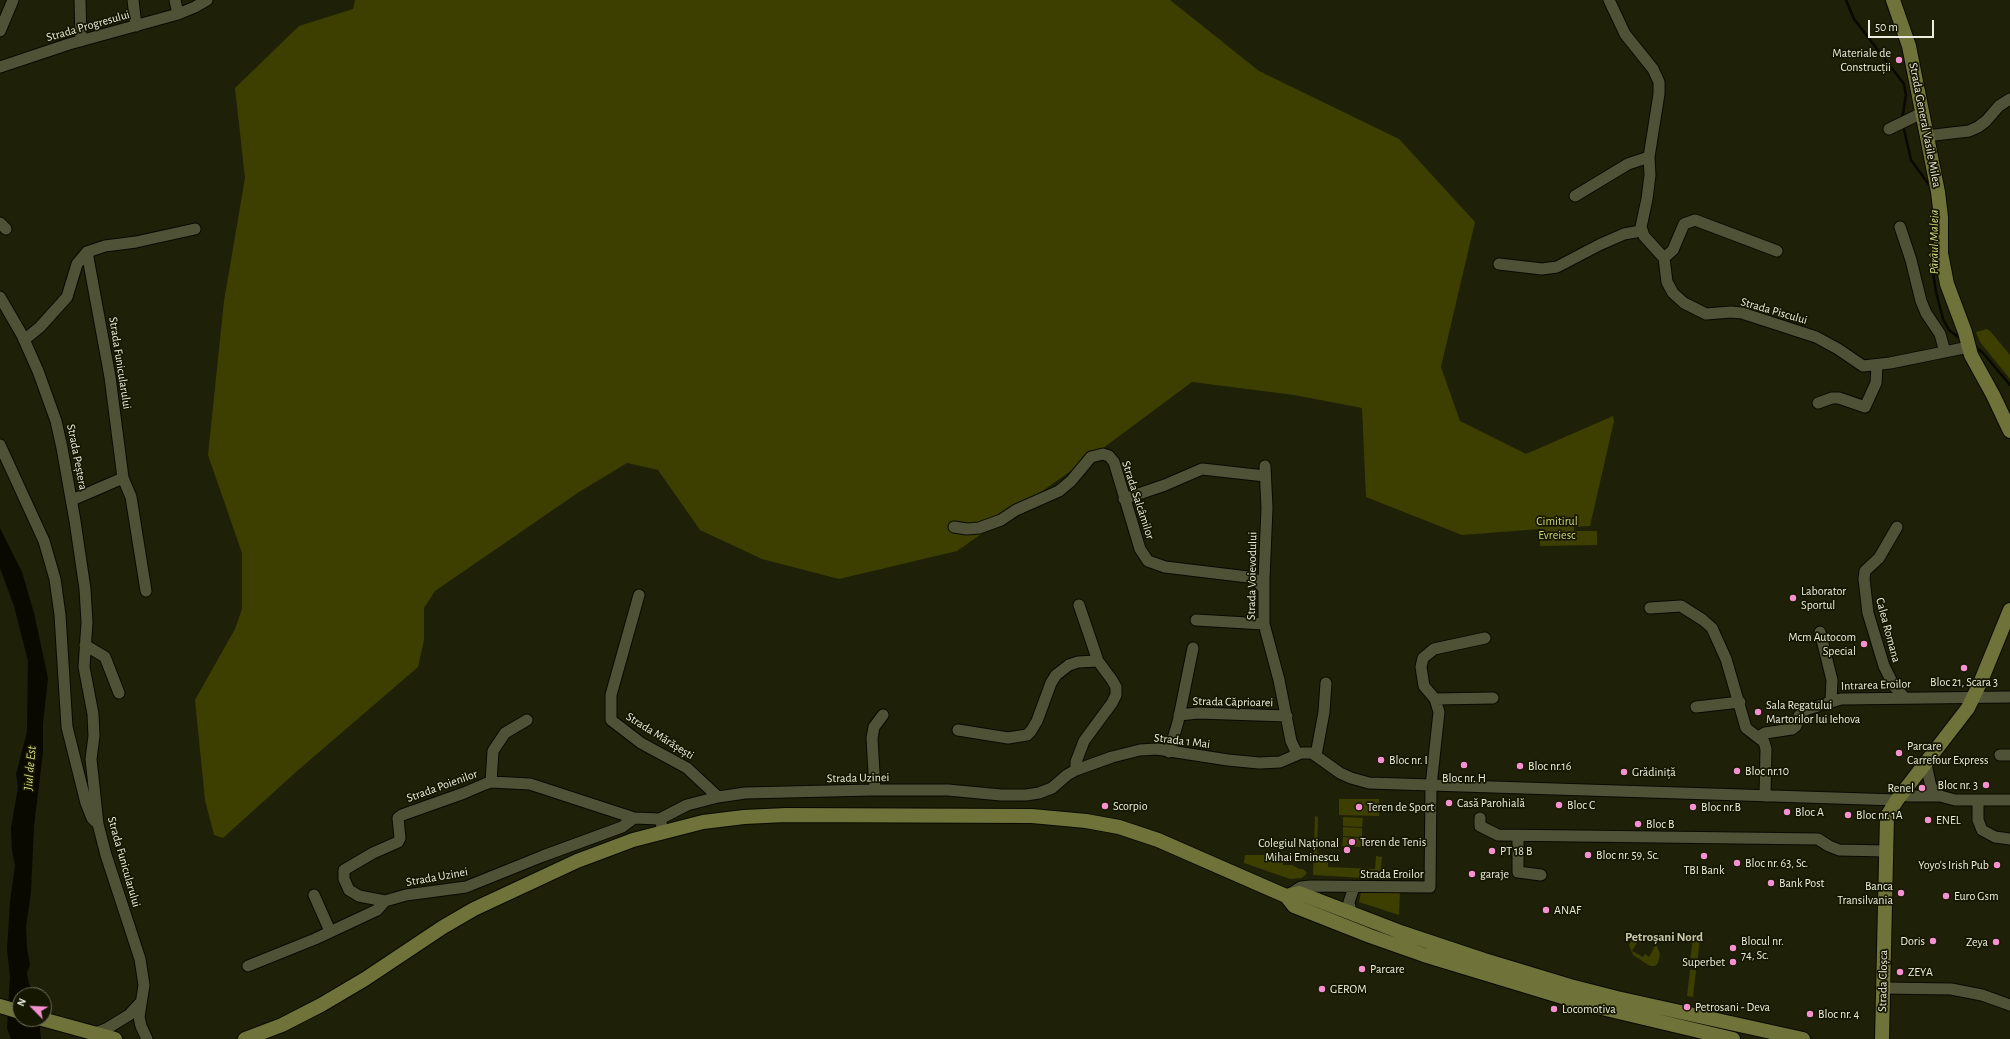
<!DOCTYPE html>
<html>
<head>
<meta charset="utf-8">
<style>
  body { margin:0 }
  #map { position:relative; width:2010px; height:1039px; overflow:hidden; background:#1f2008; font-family:"Alegreya Sans",sans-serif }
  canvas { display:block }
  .north { position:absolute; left:12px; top:987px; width:40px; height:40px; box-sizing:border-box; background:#161701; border:1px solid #6b6d59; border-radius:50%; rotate:294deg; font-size:11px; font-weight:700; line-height:16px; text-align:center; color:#ebeddd }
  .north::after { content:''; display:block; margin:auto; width:14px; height:18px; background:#f590d1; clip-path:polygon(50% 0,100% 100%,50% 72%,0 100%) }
  .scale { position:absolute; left:1868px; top:20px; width:66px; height:18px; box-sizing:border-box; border:2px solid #ebeddd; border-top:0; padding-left:5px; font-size:12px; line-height:14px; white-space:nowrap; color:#ebeddd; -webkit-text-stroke:3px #161701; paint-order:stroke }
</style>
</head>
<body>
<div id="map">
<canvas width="2010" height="1039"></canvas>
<div class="north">N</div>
<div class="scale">50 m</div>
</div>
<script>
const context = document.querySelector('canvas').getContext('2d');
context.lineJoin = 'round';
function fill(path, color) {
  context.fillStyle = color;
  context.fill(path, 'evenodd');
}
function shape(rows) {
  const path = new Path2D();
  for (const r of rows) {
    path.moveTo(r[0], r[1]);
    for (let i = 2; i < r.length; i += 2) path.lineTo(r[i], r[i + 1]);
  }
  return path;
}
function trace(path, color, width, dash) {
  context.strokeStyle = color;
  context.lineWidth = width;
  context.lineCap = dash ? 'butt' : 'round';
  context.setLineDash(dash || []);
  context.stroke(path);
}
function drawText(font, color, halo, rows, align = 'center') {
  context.font = font + ' "Alegreya Sans",sans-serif';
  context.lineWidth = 3.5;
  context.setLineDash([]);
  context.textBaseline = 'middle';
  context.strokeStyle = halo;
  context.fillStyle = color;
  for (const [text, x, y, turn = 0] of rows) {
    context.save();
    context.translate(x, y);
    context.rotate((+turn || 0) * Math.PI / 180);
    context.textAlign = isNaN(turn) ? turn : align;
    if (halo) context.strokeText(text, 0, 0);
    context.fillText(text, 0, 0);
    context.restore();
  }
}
const green = shape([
  [355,0,1170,0,1259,71,1399,139,1475,222,1441,367,1460,421,1526,454,1613,416,1614,421,1590,526,1574,527,1574,531,1597,531,1597,545,1540,546,1540,529,1462,535,1366,497,1362,408,1294,395,1192,382,1095,454,957,551,839,579,762,559,700,530,658,470,627,463,579,492,435,591,424,608,424,640,418,667,296,772,223,838,214,835,205,800,195,700,235,629,242,609,242,553,208,455,224,301,245,178,235,88,299,26,353,9],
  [1987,329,1991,332,2010,355,2010,379,1980,342,1976,332],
  [1339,799,1379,799,1379,816,1339,815],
  [1315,816,1318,817,1317,853,1328,854,1328,867,1375,869,1376,856,1382,857,1380,879,1313,875],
  [1343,817,1363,818,1362,827,1343,826],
  [1343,827,1362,828,1362,837,1343,836],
  [1343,837,1362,838,1362,847,1342,846],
  [1245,855,1283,855,1283,865,1292,865,1299,869,1303,869,1307,873,1302,878,1290,879,1244,863],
  [1367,890,1400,891,1399,915,1359,902,1361,892],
  [1693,937,1700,938,1697,964,1690,963],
  [1633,938,1640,938,1632,951,1643,957,1645,954,1649,957,1655,946,1654,943,1657,946,1660,954,1658,963,1655,966,1650,966,1633,955,1629,945],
  [1690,970,1696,970,1693,997,1687,996]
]);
const water = shape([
  [0,528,22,572,34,613,48,678,43,723,43,752,34,826,31,892,26,927,27,948,30,965,27,973,29,984,37,995,20,995,20,1019,39,1019,41,1039,11,1039,7,1028,10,977,7,949,10,902,15,865,12,851,11,828,18,787,16,774,27,732,28,661,14,606,0,568]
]);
const stream = shape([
  [1846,0,1854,19,1904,84,1906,95,1902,120],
  [1903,125,1911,160,1930,186],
  [1934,219,1933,272,1936,292,1943,319,1949,330,1961,339],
  [1974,346,1983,353,2010,385]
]);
const minor = shape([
  [80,0,81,41],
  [133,0,136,26],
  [175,0,178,14],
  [1609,0,1625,34,1653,69,1659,82,1659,94,1649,157,1650,175,1647,199,1641,227,1644,236,1664,258,1667,282,1673,293,1684,303,1706,314,1731,312,1742,313,1816,337,1838,349,1863,366,1890,363,1969,347],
  [0,31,13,0],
  [0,67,69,44,178,14,195,7,207,0],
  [1889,129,1922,113],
  [1926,136,1969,131,1978,127,1986,121,1999,106,2010,99],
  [1575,196,1628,164,1649,157],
  [0,223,6,229],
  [1900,227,1911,260,1921,301,1926,313,1940,334,1945,352],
  [87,252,110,377,123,478,131,497,146,591],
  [1664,258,1673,250,1684,224,1695,220,1777,251],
  [1499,264,1542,269,1557,267,1599,245,1624,234,1641,231],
  [0,297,22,335,38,371,56,421,62,448,75,521,85,589,87,622,84,667,93,714,94,736,91,759,98,824,106,855,140,959,144,985,139,1017,141,1026,147,1039],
  [24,340,40,327,67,297,77,264,87,252,105,246,136,242,195,229],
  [1818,403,1832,398,1839,398,1865,407,1876,383,1877,366],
  [0,445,44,541,55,579,60,615,67,727,86,803,92,818,96,822],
  [1265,466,1267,508,1264,579,1264,624,1279,680,1291,741,1297,754],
  [1124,499,1165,485,1202,469,1265,476],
  [72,500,123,478],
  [954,527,967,529,979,528,1001,520,1016,510,1059,491,1071,481,1091,457,1103,454,1109,456,1114,462,1140,549,1148,561,1165,567,1248,577,1256,580,1263,588],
  [1897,527,1879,558,1865,571,1864,579,1868,613,1884,666,1894,686,1904,697],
  [639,595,611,695,611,720,641,743,687,768,718,797],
  [1650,608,1681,606,1703,620,1712,628,1726,659,1746,728,1764,742,1766,749,1765,796],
  [1196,620,1264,624],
  [1820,632,1832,680,1831,701],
  [85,645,105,657,119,693],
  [1435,699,1493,698],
  [1696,707,1740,702],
  [1179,715,1198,713,1287,716],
  [958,730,1008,738,1027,735,1031,731,1037,721,1051,683,1056,675,1069,665,1078,662,1098,661],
  [1758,737,1765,733,1792,729,1796,726,1799,716,1805,710,1841,699,2010,697],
  [1169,752,1178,722,1193,648],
  [1316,755,1324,712,1326,683],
  [2000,755,2010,755],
  [1926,764,1931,787,1940,796,1955,800,2010,800],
  [1076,770,1076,762,1084,741,1112,703,1116,695,1116,687,1112,680,1098,661,1079,605],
  [491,782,493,751,505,733,527,720],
  [875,790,872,738,874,727,883,715],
  [1902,794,1908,796,1940,796],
  [1978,801,1978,820,1982,830,1995,837,2010,839],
  [1480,818,1480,826,1498,835,1818,839,1829,846,1839,850,1886,851],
  [663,831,660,819,687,805,718,797,745,793,872,790,948,790,1001,795,1026,795,1039,793,1052,788,1067,775,1076,770,1112,757,1140,750,1157,749,1228,760,1259,763,1280,762,1301,753,1312,753,1340,773,1351,778,1369,783,1897,800],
  [1518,836,1518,872,1541,875],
  [1290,894,1301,887,1311,886,1430,887,1431,786,1439,712,1435,699,1424,686,1421,667,1423,658,1434,649,1485,638],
  [314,895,330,931],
  [385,901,359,896,349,890,344,879,344,870,373,853,398,842,400,838,398,818,402,815,464,793,485,784,491,782,530,784,634,818,660,819],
  [1351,914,1349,902,1354,887],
  [248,966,315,939,377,910,385,901,406,895,466,887,543,856,622,827,634,818],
  [1883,988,1951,989,1982,995,2010,1005],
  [93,1034,106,1029,129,1015,141,1002]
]);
const major = shape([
  [1893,0,1909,46,1938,192,1941,217,1941,253,1947,284,1965,332,1971,355,1993,395,2010,431],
  [1286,896,1299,893,1403,933,1484,960,1570,986,1617,998,1803,1039],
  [0,1006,20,1012],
  [42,1019,115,1039],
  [245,1039,282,1025,321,1005,365,979,443,927,474,909,577,861,633,840,703,822,744,817,786,815,1032,816,1086,821,1119,827,1158,840,1286,896,1294,906,1370,936,1424,955,1589,1005,1733,1039],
  [1882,1039,1887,816,1897,800,1968,708,1981,681,2010,610]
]);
const markers = [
  [1899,60,4,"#f590d1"],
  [1793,598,4,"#f590d1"],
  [1864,644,4,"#f590d1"],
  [1964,668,4,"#f590d1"],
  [1758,712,4,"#f590d1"],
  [1899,753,4,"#f590d1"],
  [1381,760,4,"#f590d1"],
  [1464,765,4,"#f590d1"],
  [1520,766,4,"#f590d1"],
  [1737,771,4,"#f590d1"],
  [1624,772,4,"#f590d1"],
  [1986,785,4,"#f590d1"],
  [1922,788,4,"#f590d1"],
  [1449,803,4,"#f590d1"],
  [1559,805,4,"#f590d1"],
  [1105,806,4,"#f590d1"],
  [1359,807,4,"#f590d1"],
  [1693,807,4,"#f590d1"],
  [1787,812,4,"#f590d1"],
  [1848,815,4,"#f590d1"],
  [1928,820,4,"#f590d1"],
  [1638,824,4,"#f590d1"],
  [1352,842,4,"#f590d1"],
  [1347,850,4,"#f590d1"],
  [1492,851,4,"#f590d1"],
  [1588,855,4,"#f590d1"],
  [1704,856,4,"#f590d1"],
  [1737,863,4,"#f590d1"],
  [1997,865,4,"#f590d1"],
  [1472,874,4,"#f590d1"],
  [1771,883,4,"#f590d1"],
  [1901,893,4,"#f590d1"],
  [1946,896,4,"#f590d1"],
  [1546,910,4,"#f590d1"],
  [1933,941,4,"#f590d1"],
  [1996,942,4,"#f590d1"],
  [1733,948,4,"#f590d1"],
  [1733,962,4,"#f590d1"],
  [1362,969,4,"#f590d1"],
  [1900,972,4,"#f590d1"],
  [1322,989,4,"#f590d1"],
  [1687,1007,4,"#f590d1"],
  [1554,1009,4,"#f590d1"],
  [1810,1014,4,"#f590d1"]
];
const streetNames = [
  ["Strada Progresului",88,26,-16],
  ["Strada General Vasile Milea",1925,125,79],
  ["Strada Piscului",1774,311,16],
  ["Strada Funicularului",120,363,81],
  ["Strada Peștera",77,457,79],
  ["Strada Salcâmilor",1138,500,72],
  ["Strada Voievodului",1252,576,-89],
  ["Calea Romana",1888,630,75],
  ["Intrarea Eroilor",1876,685,-2],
  ["Strada Căprioarei",1233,702,1],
  ["Strada Mărășești",660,736,32],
  ["Strada 1 Mai",1182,741,7],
  ["Strada Uzinei",858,778,-1],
  ["Strada Poienilor",442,786,-20],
  ["Strada Funicularului",124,862,74],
  ["Strada Eroilor",1392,874],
  ["Strada Uzinei",437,877,-10],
  ["Strada Cloșca",1883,981,-89]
];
const poiNames = [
  ["Materiale de",1891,53,"right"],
  ["Construcții",1891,67,"right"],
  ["Laborator",1801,591],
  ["Sportul",1801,605],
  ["Mcm Autocom",1856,637,"right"],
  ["Special",1856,651,"right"],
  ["Bloc 21, Scara 3",1964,682,"center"],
  ["Sala Regatului",1766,705],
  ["Martorilor lui Iehova",1766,719],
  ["Parcare",1907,746],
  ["Carrefour Express",1907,760],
  ["Bloc nr. I",1389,760],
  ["Bloc nr.16",1528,766],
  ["Bloc nr.10",1745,771],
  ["Grădiniță",1632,772],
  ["Bloc nr. H",1464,778,"center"],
  ["Bloc nr. 3",1978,785,"right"],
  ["Renel",1914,788,"right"],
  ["Casă Parohială",1457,803],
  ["Bloc C",1567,805],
  ["Scorpio",1113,806],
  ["Teren de Sport",1367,807],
  ["Bloc nr.B",1701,807],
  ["Bloc A",1795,812],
  ["Bloc nr. 1A",1856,815],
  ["ENEL",1936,820],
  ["Bloc B",1646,824],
  ["Teren de Tenis",1360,842],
  ["Colegiul Național",1339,843,"right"],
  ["Mihai Eminescu",1339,857,"right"],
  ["PT 18 B",1500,851],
  ["Bloc nr. 59, Sc.",1596,855],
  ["Bloc nr. 63, Sc.",1745,863],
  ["Yoyo's Irish Pub",1989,865,"right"],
  ["TBI Bank",1704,870,"center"],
  ["garaje",1480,874],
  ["Bank Post",1779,883],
  ["Banca",1893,886,"right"],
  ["Transilvania",1893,900,"right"],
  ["Euro Gsm",1954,896],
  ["ANAF",1554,910],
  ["Blocul nr.",1741,941],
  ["74, Sc.",1741,955],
  ["Doris",1925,941,"right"],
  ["Zeya",1988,942,"right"],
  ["Superbet",1725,962,"right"],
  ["Parcare",1370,969],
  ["ZEYA",1908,972],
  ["GEROM",1330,989],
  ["Petrosani - Deva",1695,1007],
  ["Locomotiva",1562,1009],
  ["Bloc nr. 4",1818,1014]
];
const parkNames = [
  ["Cimitirul",1557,521],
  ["Evreiesc",1557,535]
];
const waterNames = [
  ["Pârâul Maleia",1934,242,-90],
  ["Jiul de Est",30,768,-85]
];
const neighbourhoodNames = [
  ["Petroșani Nord",1664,937]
];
fill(green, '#3d3f01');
fill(water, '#090900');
trace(stream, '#090900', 2.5);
trace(minor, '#090a00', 13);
trace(major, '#090a00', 16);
trace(minor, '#505238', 11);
trace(major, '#6f7239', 14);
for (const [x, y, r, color] of markers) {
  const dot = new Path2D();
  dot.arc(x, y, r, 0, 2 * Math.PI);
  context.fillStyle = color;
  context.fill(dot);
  trace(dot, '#161701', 1.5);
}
drawText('12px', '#ebeddd', '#161701', streetNames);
drawText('12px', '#ebeddd', '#161701', poiNames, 'left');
drawText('12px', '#cdd374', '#161701', parkNames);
drawText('italic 13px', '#d6dc7d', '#161701', waterNames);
drawText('bold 13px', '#c4c7a9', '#161701', neighbourhoodNames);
</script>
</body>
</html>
